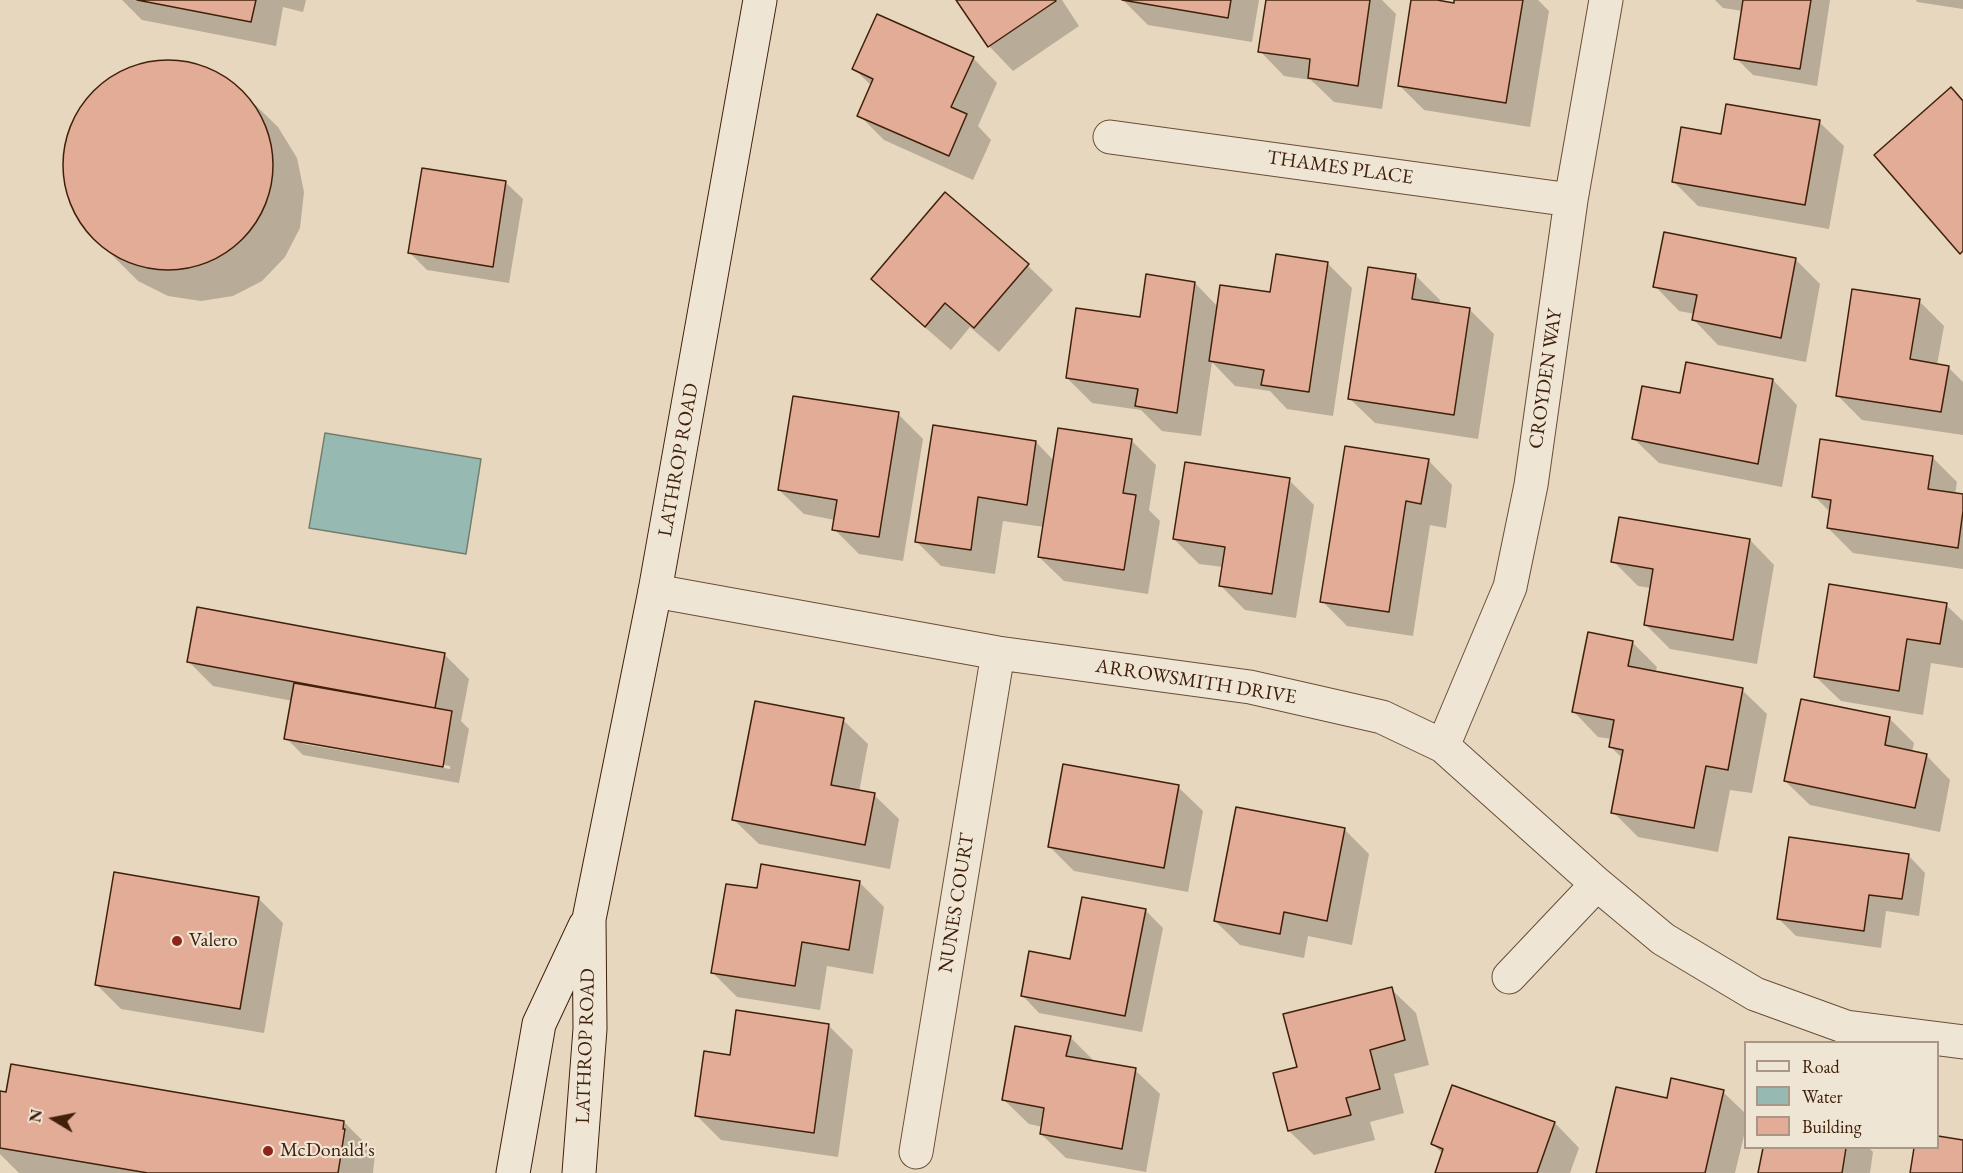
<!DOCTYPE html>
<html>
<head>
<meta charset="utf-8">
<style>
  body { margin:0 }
  #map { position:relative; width:1963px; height:1173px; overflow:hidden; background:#e6d7be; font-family:"EB Garamond",serif }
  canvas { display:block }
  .legend { position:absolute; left:1744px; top:1041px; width:195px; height:108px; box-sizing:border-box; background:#efe5d5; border:2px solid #a99684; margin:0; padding:8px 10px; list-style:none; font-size:18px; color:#40200a }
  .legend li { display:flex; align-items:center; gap:12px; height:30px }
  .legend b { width:30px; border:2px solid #a99684 }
  .north { position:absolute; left:24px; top:1089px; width:60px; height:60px; -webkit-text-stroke:4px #efe5d5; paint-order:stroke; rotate:280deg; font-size:16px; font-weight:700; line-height:24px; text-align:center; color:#40200a }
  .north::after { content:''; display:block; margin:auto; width:21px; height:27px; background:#40200a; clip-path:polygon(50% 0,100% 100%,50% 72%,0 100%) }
</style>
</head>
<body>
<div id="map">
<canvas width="1963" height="1173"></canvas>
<ul class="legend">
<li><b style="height:8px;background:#efe5d5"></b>Road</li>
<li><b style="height:16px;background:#96bab1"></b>Water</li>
<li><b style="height:16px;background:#e3ac97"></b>Building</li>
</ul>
<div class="north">N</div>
</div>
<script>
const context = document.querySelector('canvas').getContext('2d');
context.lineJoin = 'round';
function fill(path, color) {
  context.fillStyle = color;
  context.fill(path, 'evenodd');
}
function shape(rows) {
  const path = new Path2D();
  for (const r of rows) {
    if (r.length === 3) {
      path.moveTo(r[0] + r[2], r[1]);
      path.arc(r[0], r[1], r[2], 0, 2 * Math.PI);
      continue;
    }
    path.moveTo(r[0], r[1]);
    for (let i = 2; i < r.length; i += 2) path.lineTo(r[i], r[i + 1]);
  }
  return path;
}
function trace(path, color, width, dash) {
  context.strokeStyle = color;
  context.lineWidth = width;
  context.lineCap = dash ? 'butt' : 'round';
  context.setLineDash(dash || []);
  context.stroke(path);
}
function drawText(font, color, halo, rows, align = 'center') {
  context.font = font + ' "EB Garamond",serif';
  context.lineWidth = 4.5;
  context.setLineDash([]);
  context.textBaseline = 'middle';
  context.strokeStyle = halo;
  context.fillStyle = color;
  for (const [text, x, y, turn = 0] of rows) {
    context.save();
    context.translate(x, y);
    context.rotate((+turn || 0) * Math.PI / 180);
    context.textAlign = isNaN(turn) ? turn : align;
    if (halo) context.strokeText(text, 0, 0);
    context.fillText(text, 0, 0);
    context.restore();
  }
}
const water = shape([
  [325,433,481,459,466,554,309,528,325,433]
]);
const shadow = shape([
  [122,0,306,0,303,12,283,7,276,46,142,20],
  [957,0,1062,0,1079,26,1013,71,989,46],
  [1123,0,1259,0,1252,42,1148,25],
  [1267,0,1382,0,1396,14,1382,109,1334,102,1311,80,1284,76,1260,51],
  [1413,0,1427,0,1455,5,1456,0,1538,0,1549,11,1530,127,1424,110,1399,85],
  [1715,0,1830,0,1817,86,1753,75,1736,58,1743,11,1723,8],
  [1916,0,1963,0,1963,9,1917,2],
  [973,58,997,83,978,126,991,140,973,180,884,140,859,115,872,86,854,69],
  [184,62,218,73,246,96,278,127,297,158,304,192,300,228,285,257,262,281,233,296,201,301,168,296,138,281,83,226,69,196,64,163,71,131,88,99,115,76,148,63],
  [1819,122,1844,146,1829,229,1698,206,1673,181,1722,136],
  [505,182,523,199,509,283,427,270,410,253],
  [946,194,1028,266,1053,290,999,352,970,327,951,350,897,303,873,279],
  [1795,259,1820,284,1806,362,1718,345,1694,320,1695,314,1679,311,1655,286],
  [1327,263,1352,288,1333,416,1287,409,1270,391,1235,386,1212,362,1201,436,1162,431,1141,410,1092,403,1067,378,1141,318,1195,283,1218,307,1272,294],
  [1415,275,1440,300,1439,305,1469,309,1494,334,1478,439,1375,423,1350,399],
  [1919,301,1944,326,1937,365,1948,367,1963,382,1963,435,1862,420,1837,395],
  [1773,380,1797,405,1782,487,1659,463,1634,439,1681,395],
  [898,414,923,439,903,561,859,554,834,529,835,520,804,514,779,490],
  [1131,440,1156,465,1149,510,1160,521,1148,594,1064,581,1039,557,1044,527,1003,521,995,574,941,566,916,541,1036,442,1054,461],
  [1932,457,1957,482,1955,495,1963,496,1963,569,1853,553,1828,528,1831,513,1814,496],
  [1428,460,1452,485,1446,528,1430,525,1413,636,1347,626,1322,601],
  [1289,480,1314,505,1296,618,1245,610,1220,585,1223,567,1199,564,1174,539],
  [1750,540,1774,565,1757,664,1670,649,1645,624,1651,588,1638,586,1613,561],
  [1946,605,1963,621,1963,668,1931,663,1923,715,1841,701,1816,677],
  [1632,642,1657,667,1655,673,1742,690,1767,714,1752,793,1730,790,1718,852,1638,837,1613,812,1623,759,1611,747,1612,739,1598,737,1574,712],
  [444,654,469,679,461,721,469,729,459,783,303,755,286,738,293,701,213,686,188,661],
  [303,740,450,766,450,769,303,744],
  [1890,719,1914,743,1912,752,1926,755,1950,780,1940,832,1810,805,1785,781],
  [843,720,868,744,859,792,874,795,899,819,890,869,759,844,734,820],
  [1178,787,1203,811,1188,892,1074,871,1049,846],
  [1344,829,1369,854,1352,945,1308,936,1304,958,1240,945,1215,921],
  [1908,855,1925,873,1919,916,1886,911,1881,948,1796,936,1779,919],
  [859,882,884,907,873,974,827,966,820,1010,737,997,712,972,758,890],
  [258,898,283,923,264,1033,121,1009,96,984],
  [1083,899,1146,911,1163,928,1142,1032,1039,1013,1022,995,1071,960],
  [1391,989,1416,1013,1429,1065,1394,1074,1404,1113,1370,1122,1375,1140,1314,1155,1289,1131,1299,1068],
  [828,1025,853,1050,838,1157,721,1140,696,1115],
  [1070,1037,1095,1062,1135,1070,1160,1094,1146,1172,1066,1158,1041,1134,1043,1127,1029,1124,1004,1100],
  [1723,1092,1746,1114,1746,1127,1735,1173,1597,1173,1668,1100],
  [0,1098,344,1122,375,1153,373,1173,19,1173,0,1154],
  [1555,1123,1579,1148,1570,1173,1436,1173,1443,1154,1433,1144],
  [1764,1148,1869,1148,1873,1152,1870,1173,1760,1173]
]);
const building = shape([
  [137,0,256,0,251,22,137,0],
  [956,0,1055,0,1056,1,988,47,956,0],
  [1122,0,1231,0,1228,18,1122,0],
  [1266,0,1370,0,1358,86,1308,78,1310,59,1258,52,1266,0],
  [1411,0,1437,0,1454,3,1454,0,1523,0,1506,103,1398,86,1411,0],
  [1743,0,1811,0,1800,69,1734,59,1743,0],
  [877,14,974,57,951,107,967,114,949,156,857,116,873,79,852,69,877,14],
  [168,165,105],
  [1951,87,1963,101,1963,251,1960,254,1874,155,1951,87],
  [1726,104,1820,120,1805,205,1672,182,1681,127,1721,134,1726,104],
  [422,168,506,181,493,267,408,253,422,168],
  [945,192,1029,264,974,328,945,303,925,327,871,279,945,192],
  [1664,232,1796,258,1781,338,1692,320,1697,295,1653,287,1664,232],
  [1276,254,1328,262,1309,392,1261,385,1264,370,1209,361,1220,285,1270,292,1276,254],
  [1368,267,1416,274,1412,299,1470,308,1454,415,1348,399,1368,267],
  [1146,274,1195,282,1177,413,1135,406,1138,389,1066,378,1076,308,1140,317,1146,274],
  [1852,289,1920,299,1910,359,1949,366,1941,412,1836,396,1852,289],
  [1686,362,1773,379,1758,464,1632,439,1642,386,1680,393,1686,362],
  [793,396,899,412,879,537,832,530,837,500,778,490,793,396],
  [933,425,1036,441,1027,505,978,497,971,550,915,542,933,425],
  [1058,428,1132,439,1123,493,1136,495,1124,570,1038,557,1058,428],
  [1820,439,1933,456,1928,489,1963,494,1963,511,1958,548,1827,528,1831,500,1812,497,1820,439],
  [1345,446,1429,459,1421,504,1406,501,1389,612,1320,602,1345,446],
  [1185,462,1290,478,1272,594,1219,586,1225,547,1173,539,1185,462],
  [1619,517,1750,539,1733,640,1644,625,1653,569,1611,562,1619,517],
  [1829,584,1947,603,1940,644,1907,639,1899,691,1814,677,1829,584],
  [197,607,445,653,435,708,187,662,197,607],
  [1588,632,1633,641,1628,666,1743,688,1728,770,1706,766,1694,828,1611,813,1623,750,1609,747,1614,720,1572,712,1588,632],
  [294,683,452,711,443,767,284,739,294,683],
  [1801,699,1890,717,1885,745,1927,754,1915,808,1784,781,1801,699],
  [755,701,844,718,831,785,875,793,865,845,732,820,755,701],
  [1063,764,1179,785,1164,868,1048,847,1063,764],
  [1236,807,1345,828,1327,921,1284,912,1280,934,1214,921,1236,807],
  [1789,837,1909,854,1902,899,1869,895,1864,931,1777,919,1789,837],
  [761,864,860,881,849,950,802,942,795,986,711,973,726,884,757,888,761,864],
  [114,872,259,897,240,1009,95,985,114,872],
  [1082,897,1146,909,1125,1016,1021,996,1029,951,1070,959,1082,897],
  [1392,987,1405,1040,1370,1050,1380,1089,1346,1098,1351,1115,1288,1131,1273,1073,1297,1067,1283,1014,1392,987],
  [736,1010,829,1024,814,1133,695,1116,704,1051,730,1055,736,1010],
  [1015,1026,1071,1036,1066,1056,1136,1068,1122,1149,1040,1134,1044,1108,1002,1100,1015,1026],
  [11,1064,344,1121,343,1129,345,1129,338,1173,148,1173,0,1148,0,1091,6,1092,11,1064],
  [1671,1078,1724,1090,1705,1173,1596,1173,1616,1087,1667,1098,1671,1078],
  [1452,1085,1555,1122,1537,1173,1435,1173,1443,1149,1431,1144,1452,1085],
  [1938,1136,1963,1140,1963,1173,1910,1173,1914,1148,1938,1148,1938,1136],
  [1763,1148,1846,1148,1842,1173,1758,1173,1763,1148]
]);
const street = shape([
  [1110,137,1571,200],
  [655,591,998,653,1250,687,1382,717,1443,746,1597,884,1663,939,1755,994,1846,1027,1963,1042],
  [1443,746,1510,587,1531,485,1571,200,1606,0],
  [1509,977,1597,884],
  [916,1152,998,653]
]);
const secondary = shape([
  [513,1173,539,1024,585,926],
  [579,1173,590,1029,589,919,655,591,760,0]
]);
const markers = [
  [177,941,6,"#8f2418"],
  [268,1151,6,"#8f2418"]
];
const streetNames = [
  ["THAMES PLACE",1340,168,8],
  ["CROYDEN WAY",1546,379,-82],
  ["LATHROP ROAD",679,460,-80],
  ["ARROWSMITH DRIVE",1196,682,9],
  ["NUNES COURT",957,903,-81],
  ["LATHROP ROAD",586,1046,-88]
];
const poiNames = [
  ["Valero",189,941],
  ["McDonald's",280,1151]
];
fill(water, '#96bab1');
trace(water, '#747c6e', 1.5);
fill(shadow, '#0003');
fill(building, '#e3ac97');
trace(building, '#40200a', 1.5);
trace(street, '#6a4e37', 35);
trace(secondary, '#40200a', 35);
trace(street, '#efe5d5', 33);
trace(secondary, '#efe5d5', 33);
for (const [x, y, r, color] of markers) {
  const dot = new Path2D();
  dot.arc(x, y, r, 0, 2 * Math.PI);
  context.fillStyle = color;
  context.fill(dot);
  trace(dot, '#efe5d5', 2);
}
drawText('20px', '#40200a', '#efe5d5', streetNames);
drawText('20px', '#40200a', '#efe5d5', poiNames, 'left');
</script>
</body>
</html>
